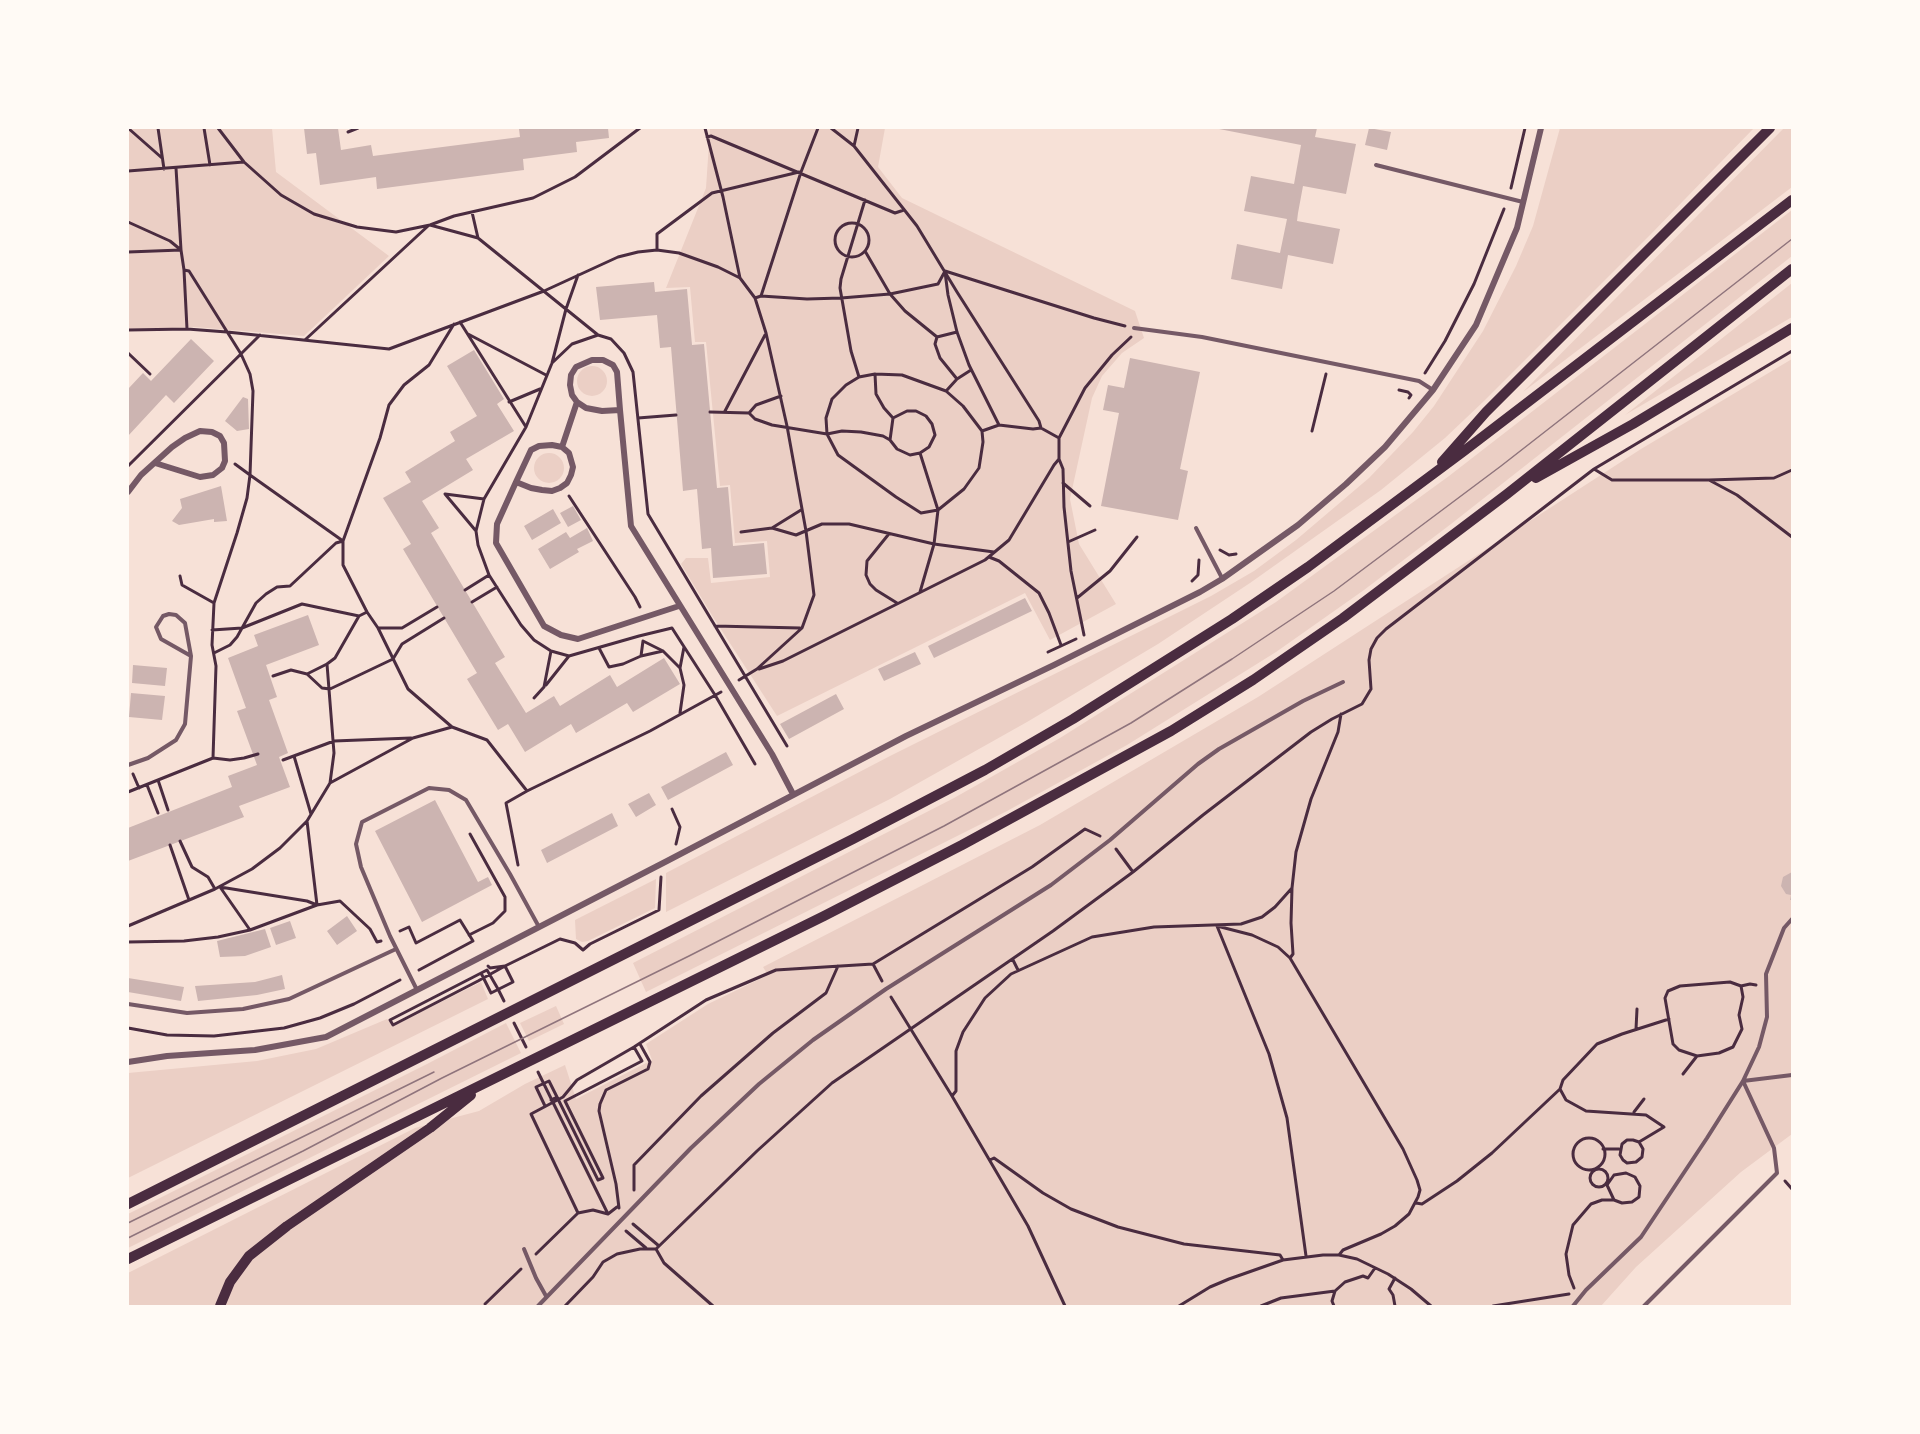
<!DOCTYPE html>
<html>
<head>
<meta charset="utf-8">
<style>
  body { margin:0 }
  #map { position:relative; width:1920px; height:1434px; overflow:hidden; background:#f7e1d7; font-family:Quicksand,sans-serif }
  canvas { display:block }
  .frame { position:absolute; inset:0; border:129px solid #fffaf5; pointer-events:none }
</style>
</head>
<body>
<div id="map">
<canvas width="1920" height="1434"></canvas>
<div class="frame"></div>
</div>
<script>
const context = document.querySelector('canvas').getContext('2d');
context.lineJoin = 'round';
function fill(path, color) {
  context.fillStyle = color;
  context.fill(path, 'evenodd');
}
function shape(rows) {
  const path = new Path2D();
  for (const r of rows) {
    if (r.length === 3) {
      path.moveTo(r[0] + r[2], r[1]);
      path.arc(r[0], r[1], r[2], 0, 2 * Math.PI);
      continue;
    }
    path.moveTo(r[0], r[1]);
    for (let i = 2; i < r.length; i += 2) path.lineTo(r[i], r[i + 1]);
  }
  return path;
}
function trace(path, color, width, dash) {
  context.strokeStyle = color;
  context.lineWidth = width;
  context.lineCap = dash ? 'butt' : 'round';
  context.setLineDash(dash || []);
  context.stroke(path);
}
const green = shape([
  [128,128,272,128,276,172,389,256,304,336,195,327,128,330],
  [710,128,885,128,878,167,902,198,1135,311,1144,338,1122,353,1102,376,1092,398,1070,499,1079,544,1116,604,1050,640,1025,593,777,716,713,617,681,564,686,558,708,558,711,583,770,577,767,541,735,543,730,485,720,486,706,342,695,342,690,287,666,288,706,188],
  [1560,128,1754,128,1652,233,1484,401,1445,438,1381,490,1250,583,1158,644,1027,722,890,799,666,912,666,873,890,756,1211,596,1254,571,1296,540,1369,478,1413,432,1434,406,1483,331,1516,266,1533,226],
  [1784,128,1792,128,1792,187,1523,392],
  [1792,210,1792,256,1451,524,1364,590,1276,652,1127,745,1007,811,646,992,633,963,954,798,1060,738,1276,602,1449,476],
  [1792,283,1792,317,1625,415],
  [1792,359,1792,1134,1741,1172,1636,1267,1601,1306,128,1306,128,1273,415,1128,479,1111,525,1084,565,1065,576,1099,652,1060,646,1044,708,1004,768,975,763,967,1040,825,1258,697,1641,449],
  [592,381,15],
  [549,468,15],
  [656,879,655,908,588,941,582,942,576,939,575,920],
  [481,982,488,999,128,1178,128,1073,257,1061,316,1049,387,1019,393,1026],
  [556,1006,564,1024,529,1041,520,1023],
  [506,1023,521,1053,128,1248,128,1214,427,1064]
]);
const building = shape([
  [304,128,338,128,341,150,371,145,373,156,520,137,519,129,531,128,608,128,609,138,576,142,577,152,523,159,524,170,377,189,376,177,320,185,316,153,307,154],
  [1214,128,1317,128,1315,137,1356,144,1346,194,1303,186,1298,213,1297,221,1340,229,1333,264,1288,255,1282,289,1231,279,1237,244,1280,253,1287,219,1244,211,1251,176,1294,184,1301,145],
  [1369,128,1391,132,1387,150,1365,145],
  [654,282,655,292,687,289,692,345,704,344,717,488,728,487,733,546,764,543,767,574,713,578,711,548,702,549,697,489,683,491,671,347,660,348,657,315,600,320,596,287],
  [191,339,214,361,174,403,166,395,128,436,128,389,143,373,151,381],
  [474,350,504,399,497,404,514,431,466,459,473,470,422,501,439,528,431,533,505,657,495,663,526,713,554,696,560,706,610,675,617,687,664,658,680,684,633,712,627,703,576,733,571,724,525,752,508,724,498,730,467,679,477,673,403,549,411,544,383,498,411,482,405,472,455,441,450,432,477,416,447,366],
  [1130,358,1200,372,1180,469,1188,471,1178,520,1101,506,1119,413,1103,410,1108,385,1124,388],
  [243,397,248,399,249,429,237,431,225,421],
  [221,486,227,521,214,522,214,519,179,525,172,521,182,508,180,499],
  [573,506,581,520,568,527,560,513],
  [553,509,561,523,532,540,524,526],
  [587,528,593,541,577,549,579,552,550,569,538,549,566,532,570,538],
  [1025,598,1032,611,934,658,928,646],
  [308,615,319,645,266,665,277,697,269,700,288,753,279,757,290,787,239,806,244,817,128,861,128,828,232,787,228,776,257,765,237,711,246,708,228,658,258,646,254,635],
  [915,652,921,664,884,681,878,669],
  [133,665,167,668,165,686,132,683],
  [131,693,165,696,162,720,129,717],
  [836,694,844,709,789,739,780,724],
  [726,752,733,765,668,800,661,787],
  [649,793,656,805,636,817,628,804],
  [435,800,478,882,488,877,492,885,422,922,375,831],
  [612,813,618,826,547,863,541,850],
  [1792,872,1792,900,1790,900,1791,895,1786,894,1781,886,1783,877],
  [347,916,357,931,337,945,327,931],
  [290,921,296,938,276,945,270,928],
  [265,929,271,947,245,956,220,957,217,941],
  [282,975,285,989,257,995,198,1001,195,986,255,982],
  [128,978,184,987,181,1001,128,992]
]);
const path = shape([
  [128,128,162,158],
  [158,128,164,169],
  [204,128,210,165],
  [218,128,244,162,281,195,314,214,357,227,396,232,430,225,454,216,533,198,575,177,640,128],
  [705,128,723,197,740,278,755,298],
  [831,128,854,146,917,226,957,292,1039,421,1041,428,1059,438],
  [348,132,358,128],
  [707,137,711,136,895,213,904,210],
  [854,146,858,128],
  [128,171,244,162],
  [1511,188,1525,128],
  [472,212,478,238],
  [128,222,170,241,181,250,184,270,187,329],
  [852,240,17],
  [430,225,478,238,598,335,611,339,624,353,633,372,648,514,787,746],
  [657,249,657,234,712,193,799,172],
  [865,251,890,294,905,311,937,337],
  [128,252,181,250,176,168],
  [184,270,189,271,241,354,250,374,253,391,250,475,343,541,336,543,290,586,277,587,266,594,256,603,237,637,230,645,214,653],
  [945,271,1094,318,1125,326],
  [945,272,948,295,957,332,969,365,999,425,1033,429,1041,428],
  [578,275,566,309,552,363,526,427,484,499,476,531,478,545,489,575,521,625,534,640,551,651,569,656,639,636,672,628,715,695,755,764],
  [761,296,807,299,841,298,890,294,938,284,944,273],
  [460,322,526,427],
  [128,330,187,329,227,332,389,349,544,291,618,257,638,252,657,250,679,253,718,267,740,278],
  [957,332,937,337,935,344,940,358,957,379],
  [468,334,546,375],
  [306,339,428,226],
  [128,353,150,374],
  [552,363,572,344,598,335],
  [1425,373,1445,341,1474,284,1504,209],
  [875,374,876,394,884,408,893,418,890,440,897,449,910,455,920,453,929,447,935,435,932,424,926,416,916,411,907,411,893,418],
  [859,377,851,351,840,288,841,279,865,200],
  [947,390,957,379,971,370],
  [1399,390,1408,392,1411,395,1409,398],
  [509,402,540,389],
  [725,411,765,335],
  [710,412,749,413,755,419,772,425,827,434,842,431,861,432,883,436,890,440],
  [749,413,756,405,781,396],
  [638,418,676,415],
  [982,431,999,425],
  [1312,431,1326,374],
  [920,453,938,510,921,513,896,497,838,455,827,434,826,418,832,399,846,385,859,377,875,374,902,375,946,391,963,406,982,431,983,442,979,468,964,489,938,510,934,544,920,592],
  [1059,459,1063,469,1064,507,1071,571,1084,635],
  [128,466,260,335],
  [1594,469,1612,480,1709,480,1737,495,1792,537],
  [1709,480,1774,478,1792,470],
  [1063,483,1090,506],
  [569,496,635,597,640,607],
  [772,528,801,510],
  [476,531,445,494,484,499],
  [741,532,772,528,796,535,822,524,849,524,934,544,994,552],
  [888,535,867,561,866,575,870,584,876,590,897,603],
  [1068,542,1095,530],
  [1220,550,1229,555,1236,554],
  [989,557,999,561,1039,593,1049,613,1061,645],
  [180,576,182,585,214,603],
  [1192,581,1198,575,1199,560],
  [465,590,489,575],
  [1077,598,1110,571,1137,537],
  [472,602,497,587],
  [367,612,378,628,408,689,452,727,487,740,527,791,650,731,721,692],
  [715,626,800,628],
  [379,628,402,628,437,607],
  [212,630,242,628,302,604,359,616],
  [599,648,609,667,623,664,641,656,643,641,663,651,680,668,684,685,680,713],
  [1048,652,1076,639],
  [641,656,663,651],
  [680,668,684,647],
  [759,669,783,661,985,560,1009,540,1054,465,1059,459,1059,438,1085,388,1112,355,1131,337],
  [307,674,322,688,330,689,393,659,402,644,444,618],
  [273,676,291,670,307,674,327,664],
  [739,680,757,669,802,628,814,595,806,531,787,426,766,333,755,298,761,296,801,172,818,128],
  [546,685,569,656],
  [534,698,544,687,551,651],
  [294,756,311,814],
  [213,758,230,760,244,758,258,754],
  [283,760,334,741,411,738],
  [133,774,139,788],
  [158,780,168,810],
  [330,783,413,738,452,727],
  [147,785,158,813],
  [128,792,213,758,216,666,212,645,214,603,237,533,247,498,250,475,235,464],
  [672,809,680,827,676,844],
  [180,841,192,867,208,877,215,889],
  [170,845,189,900],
  [1116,849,1133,872],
  [518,865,506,803,527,791],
  [220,887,307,901,317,905,340,901,370,929,377,942,381,941],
  [220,887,250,930],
  [128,926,215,889,252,869,280,848,307,821,330,783,334,753,327,664,335,658,359,616,367,612,343,565,343,541,380,438,389,405,404,385,429,365,454,324],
  [1217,926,1252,935,1278,947,1290,958,1403,1149,1417,1180,1420,1190,1418,1197,1409,1214,1395,1226,1381,1234,1343,1250,1339,1255],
  [1217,926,1269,1054,1287,1118,1306,1256],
  [400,931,409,927,416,943,460,920,473,941,419,970],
  [469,935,493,923,505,911,505,897,470,834],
  [128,942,184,941,218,937,250,930,317,905,307,821],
  [1290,958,1293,954,1291,923,1292,888,1296,852,1311,799,1338,732,1341,714],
  [1013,960,1018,970],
  [873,964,882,981],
  [481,973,491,993,513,982,505,966,490,968,488,966],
  [1741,986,1730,982,1680,986,1668,991,1665,998,1673,1044,1679,1050,1697,1056,1719,1053,1733,1047,1742,1029,1739,1015,1743,997,1741,986,1750,984,1756,985],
  [891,997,952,1096,1028,1226,1065,1306],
  [504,1001,498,989,487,970,390,1020,393,1025,478,981,505,966,560,939,575,943,583,950,590,944,659,910,661,877],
  [514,1023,526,1047],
  [128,1028,167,1035,214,1036,284,1028,320,1018,354,1004,400,980],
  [1636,1029,1637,1009],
  [538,1072,608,1214],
  [1683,1074,1697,1056],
  [952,1096,956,1091,956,1051,963,1032,985,998,1011,974,1092,937,1154,927,1241,924,1262,917,1275,907,1292,888],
  [551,1100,557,1097,598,1180,603,1178,565,1101,642,1061,634,1047],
  [545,1106,536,1087,549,1081,557,1097],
  [1634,1112,1644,1099],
  [1589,1154,16],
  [1639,1142,1643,1149,1642,1157,1636,1162,1627,1163,1623,1160,1620,1155,1622,1144,1627,1140,1633,1140,1639,1142,1664,1127,1646,1115,1586,1111,1566,1100,1560,1089,1563,1080,1597,1044,1622,1034,1669,1019],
  [1603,1149,1619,1149],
  [990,1160,994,1158,1043,1193,1071,1209,1118,1227,1184,1244,1280,1255,1283,1260],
  [1599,1178,9],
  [1785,1181,1792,1189],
  [634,1190,634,1165,701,1096,773,1033,826,993,838,966],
  [1416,1203,1422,1204,1457,1181,1492,1153,1560,1089],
  [617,1207,608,1214,593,1210,578,1213,531,1114,563,1097,577,1080,634,1047,706,1000,776,970,873,964,1032,867,1085,829,1100,836],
  [619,1208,616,1184,599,1111,600,1104,606,1090,648,1069,650,1062,640,1044],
  [633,1224,659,1246],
  [626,1231,646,1248],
  [656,1249,664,1263,713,1306],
  [536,1254,578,1213],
  [1395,1278,1389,1289,1393,1295,1395,1306],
  [1574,1288,1569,1275,1566,1254,1573,1225,1591,1204,1602,1200,1614,1200,1622,1203,1632,1202,1639,1197,1640,1186,1635,1177,1626,1173,1614,1175,1607,1185,1614,1200],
  [1335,1291,1345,1282,1363,1276,1368,1278,1375,1268],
  [485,1304,521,1269],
  [565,1306,593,1277,603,1262,617,1254,640,1249,656,1249,757,1151,832,1083,1053,931,1133,872,1203,815,1311,732,1332,719,1362,704,1371,689,1369,660,1371,649,1377,638,1386,629,1594,469,1792,351],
  [1179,1306,1210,1287,1229,1279,1283,1260,1323,1255,1339,1255,1357,1259,1388,1274,1411,1289,1431,1306],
  [1261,1306,1281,1298,1335,1291,1332,1301,1334,1306],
  [1493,1306,1569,1294]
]);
const service = shape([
  [1376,165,1523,202],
  [1134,328,1202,337,1419,381,1433,390],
  [1196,528,1222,578],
  [128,765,148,758,176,740,185,724,191,656,185,623,176,615,169,614,163,616,156,627,161,639,191,656],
  [417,990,390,936,361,867,356,844,362,822,429,788,449,790,466,800,510,874,539,927],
  [128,1004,187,1013,243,1009,289,999,396,949],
  [524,1249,536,1278,546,1296],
  [538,1306,691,1148,759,1084,813,1040,886,989,1051,885,1110,840,1198,764,1219,749,1303,701,1343,682],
  [1573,1306,1586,1290,1641,1237,1707,1138,1743,1081,1759,1047,1767,1017,1766,974,1784,928,1792,919],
  [1644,1306,1777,1173,1774,1148,1743,1081,1792,1075]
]);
const minor = shape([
  [620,410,602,411,586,408,577,402,572,395,570,385,571,375,576,367,592,360,603,360,613,365,617,372,620,410,631,526,772,754,793,794],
  [562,447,577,402],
  [516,482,531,488,542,490,552,491,560,488,567,483,571,475,573,467,569,453,562,447,552,445,539,446,531,450,516,482,497,524,496,543,544,626,561,635,578,639,679,606],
  [128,492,141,475,172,447,185,438,200,431,212,432,220,436,224,443,225,461,222,468,213,475,200,477,155,463],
  [128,1062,167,1056,255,1050,326,1037,667,861,906,736,1054,665,1200,592,1222,579,1298,525,1346,484,1385,447,1433,390,1476,325,1517,228,1541,128]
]);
const secondary = shape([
  [1442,462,1486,412,1770,128],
  [1536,478,1633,424,1792,328],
  [128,1204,853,839,985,770,1073,719,1232,619,1308,567,1464,451,1792,200],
  [128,1259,824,916,962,845,1171,731,1253,680,1343,618,1507,494,1792,269],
  [220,1306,230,1282,249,1256,287,1226,430,1128,471,1095]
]);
const tram = shape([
  [128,1223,434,1072],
  [128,1238,303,1151,442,1078,689,956,944,826,1131,723,1232,659,1334,591,1501,466,1792,239]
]);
fill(green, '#ebcfc5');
fill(building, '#ccb4b1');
trace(path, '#4a2c40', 3);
trace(service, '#755966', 4);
trace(minor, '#755966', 6);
trace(secondary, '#4a2c40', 10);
trace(tram, '#8f747c', 1.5);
</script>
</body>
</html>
